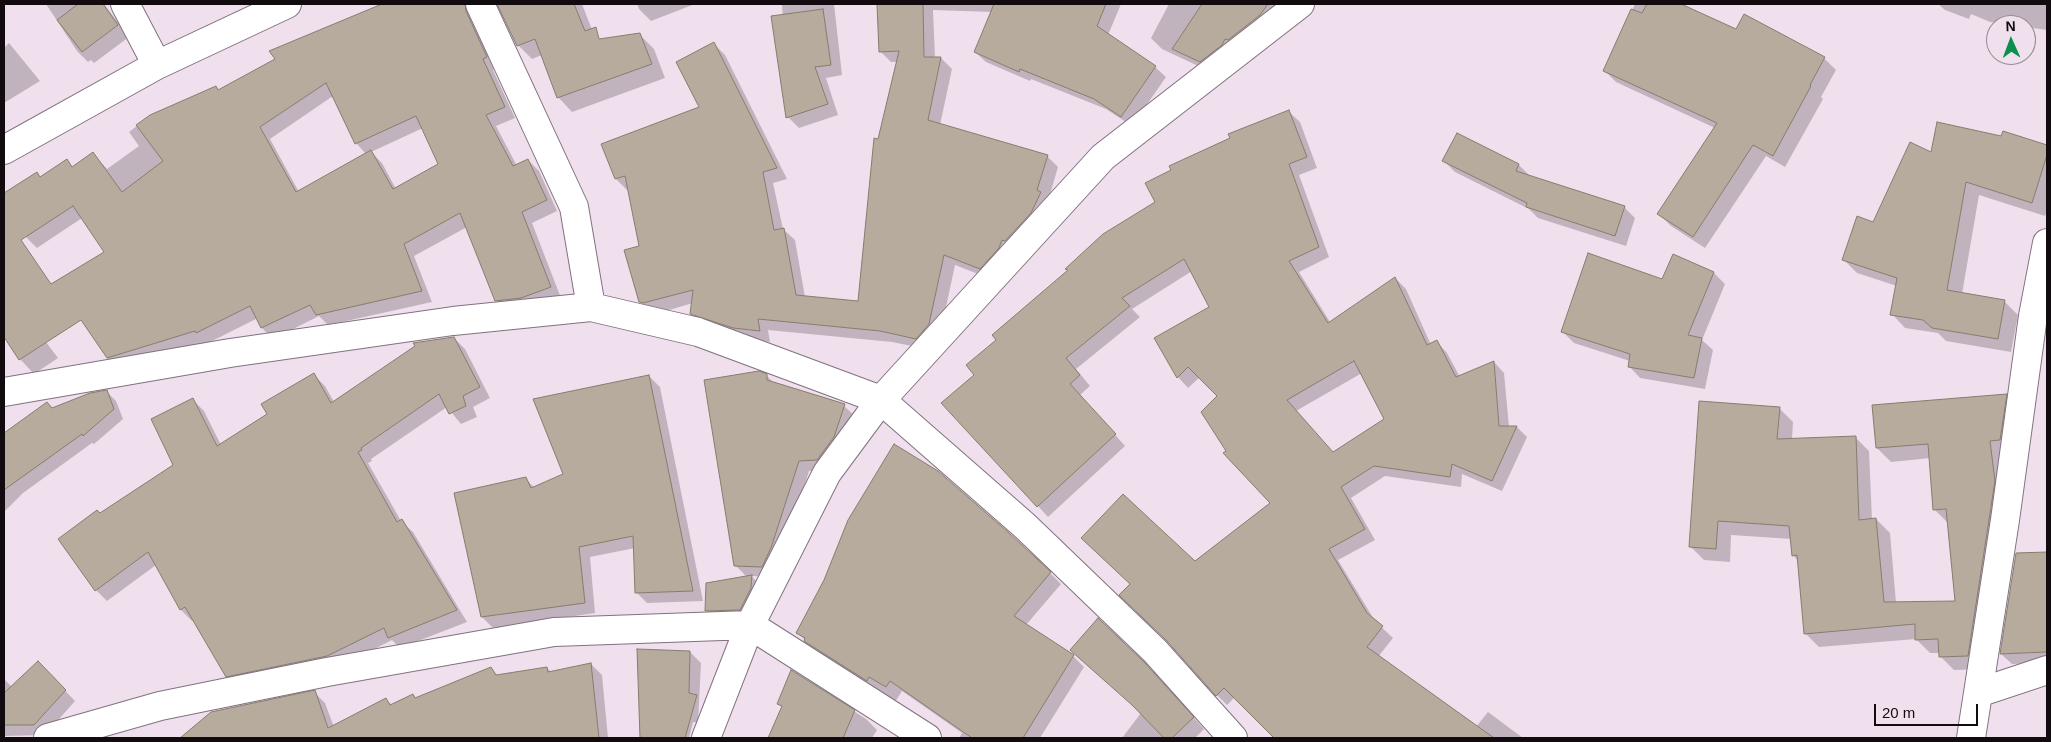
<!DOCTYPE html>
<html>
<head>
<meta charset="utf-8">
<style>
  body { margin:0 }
  #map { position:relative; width:2051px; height:742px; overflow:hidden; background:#f0e0ee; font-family:Arial,sans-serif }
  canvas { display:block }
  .frame { position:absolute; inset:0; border:5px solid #110b10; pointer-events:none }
  .north { position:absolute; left:1986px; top:15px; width:50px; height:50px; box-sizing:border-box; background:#f0e0ee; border:1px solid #978b95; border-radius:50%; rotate:358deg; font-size:14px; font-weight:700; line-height:20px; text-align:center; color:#110b10 }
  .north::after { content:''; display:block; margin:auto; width:18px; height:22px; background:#0a904d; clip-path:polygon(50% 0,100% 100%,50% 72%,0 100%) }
  .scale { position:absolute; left:1874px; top:704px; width:104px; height:22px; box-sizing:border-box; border:2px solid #110b10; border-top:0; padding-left:6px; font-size:15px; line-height:18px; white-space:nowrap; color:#110b10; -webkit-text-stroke:4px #f0e0ee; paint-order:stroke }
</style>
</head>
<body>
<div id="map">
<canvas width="2051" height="742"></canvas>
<div class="frame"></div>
<div class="north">N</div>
<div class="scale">20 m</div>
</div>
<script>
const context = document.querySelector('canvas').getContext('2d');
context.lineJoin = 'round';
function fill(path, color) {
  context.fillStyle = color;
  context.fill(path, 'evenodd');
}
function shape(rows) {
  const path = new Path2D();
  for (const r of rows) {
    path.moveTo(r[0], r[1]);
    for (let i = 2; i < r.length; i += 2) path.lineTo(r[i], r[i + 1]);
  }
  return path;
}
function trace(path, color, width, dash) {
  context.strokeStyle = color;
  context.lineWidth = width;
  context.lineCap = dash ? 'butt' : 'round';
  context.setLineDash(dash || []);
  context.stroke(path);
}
const shadow = shape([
  [46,4,104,4,129,37,94,63,91,60,88,62,77,51],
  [385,4,470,4,498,68,493,70,515,118,496,126,517,166,528,160,539,171,557,211,532,223,561,298,507,312,496,300,467,227,414,256,432,302,328,325,319,316,273,339,262,328,258,318,208,343,207,342,119,369,107,358,106,252,82,218,37,248,26,237,4,203,4,195,37,174,40,178,66,160,73,167,93,154,107,169,139,146,129,132,150,116,216,87,219,91,277,60,271,51],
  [333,96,356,143,366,154,299,192,270,139],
  [423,128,440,164,396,189,382,163,371,152],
  [498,4,582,4,596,40,640,35,654,49,665,78,572,112,558,97,542,55,532,59,518,45],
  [637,4,695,4,651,21,639,9],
  [782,4,834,4,842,75,826,78,838,115,799,128,788,117],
  [879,4,993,4,993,14,1040,34,1048,4,1121,4,1108,35,1155,67,1166,77,1132,126,1106,109,1031,79,1030,81,986,62,975,52,992,12,933,10,935,58,941,58,952,69,940,125,1047,156,1058,167,1048,201,991,279,955,265,940,335,927,349,892,342,768,330,770,342,745,339,703,325,692,314,693,303,655,314,651,313,640,301,641,247,629,189,627,190,616,179,603,145,700,107,714,44,725,55,787,179,773,183,783,229,795,240,805,297,859,302,879,140,898,62,891,62,880,51],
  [1169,4,1286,4,1211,72,1162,49,1151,38],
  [1635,4,1678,4,1736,31,1824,58,1836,70,1821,97,1823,99,1785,167,1766,156,1705,248,1671,226,1659,214,1715,128,1616,82,1604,70],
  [1938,4,2047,4,2047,30,2026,27,2026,25,1990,22,1971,14,1969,19,1945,10],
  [9,43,40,81,4,103,4,48],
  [1289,112,1300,122,1317,168,1299,175,1329,257,1299,272,1330,322,1395,278,1406,289,1431,345,1437,342,1447,353,1460,377,1494,362,1504,373,1509,427,1517,427,1527,437,1502,491,1462,474,1461,487,1385,476,1351,498,1375,540,1338,560,1375,621,1393,638,1378,657,1476,727,1488,712,1523,738,1276,738,1235,697,1227,705,1217,695,1194,562,1272,503,1227,451,1218,396,1200,377,1188,388,1178,377,1210,308,1192,271,1132,309,1140,317,1076,369,1090,386,1080,395,1125,446,1048,517,1038,506,975,375,1156,203],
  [1362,373,1385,419,1333,453,1296,411],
  [2003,133,2047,146,2047,210,2045,216,1979,195,1962,294,2004,301,2018,315,2011,352,1946,341,1938,333,1905,328,1892,314,1897,286,1857,273,1844,260,1932,154,2002,137],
  [1457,135,1519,165,1531,177,1624,207,1635,218,1626,246,1538,218,1529,209,1455,172,1444,161],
  [1673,256,1714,273,1725,284,1702,340,1713,350,1705,389,1640,378,1629,366,1630,361,1574,343,1563,332,1663,281],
  [4,286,58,358,34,374,20,359,4,335],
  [454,338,465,349,490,398,473,407,477,417,461,424,447,407,371,459,372,461,368,463,401,521,413,532,467,622,400,648,392,640,339,667,239,687,227,676,194,619,192,621,181,610,156,565,107,601,96,590,100,515,175,466,193,400,204,411,221,445,269,415,314,375,325,386,334,402],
  [766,375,774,383,844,406,855,416,827,470,809,471,781,559,772,577,751,576,763,587,751,621,717,622,706,610,747,577,735,565],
  [649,376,660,387,703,601,647,603,636,592,635,548,590,557,595,613,493,628,482,617,525,479,535,488,564,475],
  [106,391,116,401,123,419,94,444,92,443,23,493,4,512,4,433,5,434,52,409],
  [2006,395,2020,409,1982,669,1954,670,1940,656,1940,653,1930,653,1916,639,1819,647,1805,633,1798,561,1793,555,1792,539,1731,535,1730,562,1704,560,1690,546,1779,408,1793,422,1792,439,1855,437,1869,451,1872,520,1876,519,1890,533,1896,603,1956,602,1949,524,1935,510,1931,458,1891,462,1877,448],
  [2047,553,2047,666,2044,663,2012,664,2001,654,2017,554],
  [1050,573,1061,584,1026,625,1073,656,1084,667,1040,738,959,738,962,733,902,691,895,702,816,651,797,632],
  [638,650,690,652,701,663,698,723,693,722,689,738,642,738],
  [591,664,602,675,608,738,182,738,212,713,314,692,325,703,334,727,386,700,392,705,412,695,416,699,491,668,498,676,547,668,552,673],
  [792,672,866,719,877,730,872,738,769,738,783,708,779,704],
  [48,673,75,701,45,735,4,736,4,679,12,687],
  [1155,675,1204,729,1195,738,1122,738,1141,713]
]);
const building = shape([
  [78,4,103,4,118,25,82,52,57,20,78,4],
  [382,4,465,4,466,11,487,57,483,59,505,107,486,115,513,166,528,159,547,200,522,212,551,287,521,298,495,301,460,213,404,244,422,291,316,315,310,305,261,328,250,306,196,333,195,331,107,358,81,320,19,360,4,337,4,193,37,172,40,177,67,159,72,167,93,152,122,192,163,161,136,125,150,115,216,86,218,90,275,59,269,51,382,4],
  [326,83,355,144,416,116,438,164,393,189,371,150,296,192,260,127,326,83],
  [73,206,104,252,51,284,21,240,73,206],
  [497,4,574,4,585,31,596,27,599,39,640,33,652,64,557,98,535,39,517,46,497,4],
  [877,4,923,4,924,57,941,57,928,120,1048,155,1037,190,1041,192,1031,213,1005,241,1002,240,999,248,980,269,944,255,929,324,916,339,880,331,758,319,760,331,733,328,690,314,693,290,643,303,639,302,624,250,639,246,625,176,615,179,601,144,699,107,676,62,714,42,777,168,763,172,774,230,784,228,796,295,858,301,874,138,878,139,899,51,879,52,877,4],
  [994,4,1106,4,1097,26,1156,66,1121,117,1094,99,1020,69,1019,72,974,52,994,4],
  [1202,4,1268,4,1260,15,1228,40,1225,39,1222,45,1200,62,1172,49,1202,4],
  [1647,4,1681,4,1736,29,1744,14,1825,57,1810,85,1811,86,1773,156,1753,145,1693,237,1657,214,1717,123,1603,71,1631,9,1642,13,1647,4],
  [823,9,831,65,815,67,828,104,786,118,771,16,823,9],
  [1289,110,1307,157,1289,164,1319,247,1289,261,1328,323,1395,277,1427,345,1437,340,1456,377,1494,361,1499,426,1517,426,1492,481,1452,464,1450,477,1374,466,1341,487,1365,529,1329,549,1367,613,1383,626,1367,647,1494,738,1274,738,1224,688,1216,696,1167,641,1119,595,1130,584,1081,538,1123,494,1195,561,1270,503,1223,453,1226,451,1201,412,1217,396,1188,367,1177,378,1154,338,1209,307,1184,259,1122,298,1130,306,1066,358,1080,375,1070,384,1116,434,1037,507,941,403,974,375,966,365,996,340,992,335,1068,270,1065,269,1103,234,1155,202,1145,183,1171,170,1169,166,1230,138,1228,134,1289,110],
  [1354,361,1384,419,1333,452,1287,400,1354,361],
  [1937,122,2001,136,2003,131,2047,145,2047,155,2032,203,1966,182,1947,290,2005,300,1998,339,1932,328,1923,320,1890,315,1897,278,1842,260,1857,216,1873,222,1910,142,1931,152,1937,122],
  [1457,133,1519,164,1516,171,1625,206,1615,236,1526,207,1527,203,1442,161,1457,133],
  [1588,253,1662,279,1673,254,1714,272,1688,335,1702,338,1694,378,1628,367,1630,354,1561,332,1588,253],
  [454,337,480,387,463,396,466,406,449,414,439,394,361,448,362,450,358,452,397,522,402,519,457,610,388,638,384,628,327,656,226,677,185,607,180,610,148,552,95,591,58,539,97,510,100,513,173,465,151,419,193,398,217,446,267,414,261,404,314,373,331,403,415,346,413,343,454,337],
  [759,371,767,374,767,380,845,404,834,437,817,460,799,461,771,548,762,567,734,566,704,380,759,371],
  [649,375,693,591,635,593,633,536,579,547,585,603,481,617,454,493,526,477,531,488,563,474,533,399,649,375],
  [107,390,114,409,83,436,82,434,4,490,4,433,47,402,52,408,90,393,107,390],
  [2007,394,2000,440,1990,441,1995,481,1968,656,1939,657,1938,639,1915,640,1915,624,1804,634,1797,555,1792,556,1789,526,1718,521,1716,549,1689,547,1699,401,1780,407,1777,439,1856,436,1859,520,1876,518,1884,602,1955,601,1946,509,1933,510,1928,444,1876,448,1872,405,2007,394],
  [894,444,938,471,1009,533,1051,572,1014,616,1074,655,1023,738,972,738,890,681,886,687,869,677,867,681,804,641,805,638,796,633,824,580,848,520,894,444],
  [2047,552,2047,652,2000,654,2016,553,2047,552],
  [752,575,751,588,740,610,705,611,706,583,752,575],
  [1098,618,1144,662,1194,717,1172,738,1164,738,1132,705,1070,650,1098,618],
  [637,649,690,651,689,693,697,695,685,738,640,738,637,649],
  [38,661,66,690,34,725,4,725,4,693,38,661],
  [591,663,599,738,180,738,211,712,315,690,328,728,386,698,390,705,413,694,415,698,491,667,496,675,547,667,548,672,591,663],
  [791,670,855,710,843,738,768,738,782,706,777,704,791,670]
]);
const minor = shape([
  [125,4,157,65],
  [480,4,574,207,591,307],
  [4,150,157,65,287,4],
  [4,392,230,353,453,321,591,307,698,332,881,400,1025,526,1155,651,1233,738],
  [1978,693,2047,670],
  [48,738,160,706,327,672,554,632,750,625,927,738],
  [706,738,750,625,827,473,881,400,1103,157,1300,4],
  [1971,738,2005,520,2033,316,2047,243]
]);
fill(shadow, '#0003');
fill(building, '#b6ab9c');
trace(building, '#867c6d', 1);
trace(minor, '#80727f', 30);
trace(minor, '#fff', 28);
</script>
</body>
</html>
